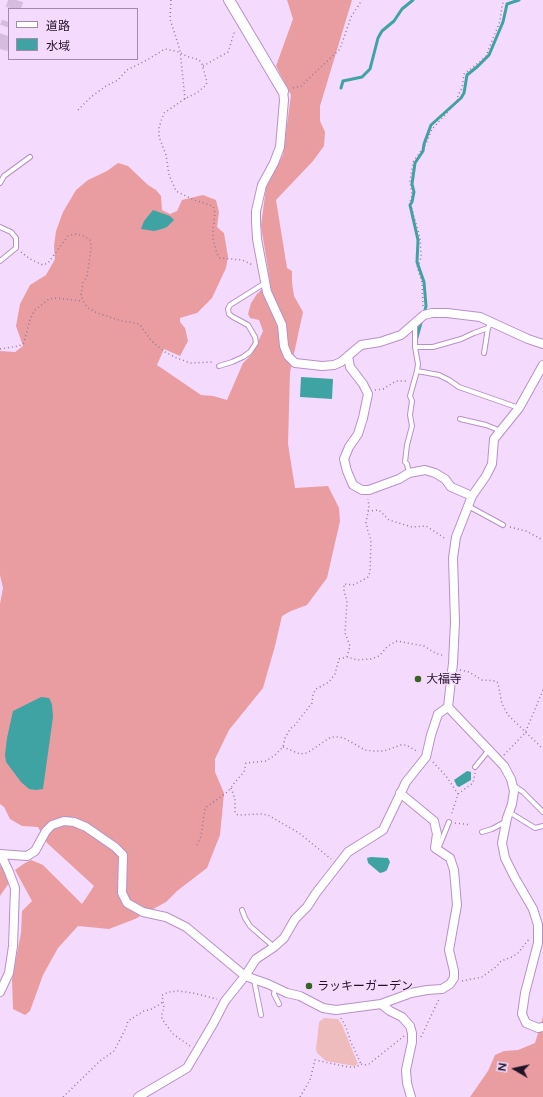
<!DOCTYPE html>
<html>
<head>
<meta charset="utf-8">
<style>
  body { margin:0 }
  #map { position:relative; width:543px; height:1097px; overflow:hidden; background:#f4dbfe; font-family:Figtree,"Noto Sans JP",sans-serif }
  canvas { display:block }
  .legend { position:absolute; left:8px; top:8px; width:130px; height:52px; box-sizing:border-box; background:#f4dbfe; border:1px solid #a08ba8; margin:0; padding:5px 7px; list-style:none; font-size:12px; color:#211227 }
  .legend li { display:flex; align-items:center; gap:8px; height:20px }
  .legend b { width:20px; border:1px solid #a08ba8 }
  .north { position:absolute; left:495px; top:1049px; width:40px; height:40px; -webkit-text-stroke:3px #f4dbfe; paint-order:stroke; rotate:279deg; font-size:11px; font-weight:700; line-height:16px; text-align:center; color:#211227 }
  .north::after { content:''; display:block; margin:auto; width:14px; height:18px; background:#211227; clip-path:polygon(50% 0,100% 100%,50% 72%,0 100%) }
</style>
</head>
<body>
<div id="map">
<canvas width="543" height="1097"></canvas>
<ul class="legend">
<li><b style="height:5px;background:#fff"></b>道路</li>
<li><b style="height:11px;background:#3fa3a4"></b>水域</li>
</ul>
<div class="north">N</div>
</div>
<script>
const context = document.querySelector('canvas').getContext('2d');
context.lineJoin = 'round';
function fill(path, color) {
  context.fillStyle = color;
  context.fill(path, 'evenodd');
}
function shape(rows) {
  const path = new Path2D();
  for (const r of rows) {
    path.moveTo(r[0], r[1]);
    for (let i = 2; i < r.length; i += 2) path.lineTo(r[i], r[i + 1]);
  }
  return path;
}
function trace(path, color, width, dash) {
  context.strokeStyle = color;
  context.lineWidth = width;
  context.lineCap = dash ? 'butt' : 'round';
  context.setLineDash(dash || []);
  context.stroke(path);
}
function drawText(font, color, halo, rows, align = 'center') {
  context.font = font + ' Figtree,"Noto Sans JP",sans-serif';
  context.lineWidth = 3;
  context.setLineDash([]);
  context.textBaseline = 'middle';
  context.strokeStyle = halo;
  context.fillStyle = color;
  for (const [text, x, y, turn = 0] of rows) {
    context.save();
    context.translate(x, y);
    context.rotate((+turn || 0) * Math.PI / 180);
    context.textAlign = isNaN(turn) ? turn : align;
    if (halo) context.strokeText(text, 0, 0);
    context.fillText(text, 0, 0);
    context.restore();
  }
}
const green = shape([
  [324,1018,338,1019,342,1025,358,1064,354,1066,326,1061,317,1053,316,1049,319,1022]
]);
const forest = shape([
  [287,0,352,0,320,106,320,121,325,132,324,146,313,161,276,200,287,268,292,271,292,282,294,296,303,312,290,372,288,444,295,488,328,486,339,508,340,521,327,578,307,605,291,611,282,616,275,646,263,688,229,730,215,759,215,772,224,793,220,835,207,868,177,891,166,902,135,919,109,929,78,926,58,948,43,975,30,1011,25,1015,13,1009,12,980,21,933,22,911,32,901,15,870,25,863,31,860,43,865,82,904,94,886,47,843,38,827,22,826,10,819,4,807,0,804,0,604,3,588,0,575,0,351,15,352,23,346,16,326,20,304,30,285,46,275,55,259,54,246,56,231,63,212,76,190,88,180,107,171,118,163,128,166,148,185,156,190,161,196,162,210,170,214,177,211,182,200,203,195,216,200,219,212,217,227,224,233,228,257,226,268,212,298,197,313,180,318,180,322,185,328,188,341,180,356,164,349,157,365,201,395,213,396,227,400,243,363,253,353,263,331,259,320,250,318,248,314,251,303,257,294,270,281,261,226,266,188,283,155,291,95,276,66,293,19],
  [0,865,7,874,9,883,0,896],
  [543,1017,543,1097,470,1097,488,1071,495,1055,504,1051,518,1050,535,1043]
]);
const water = shape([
  [153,210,170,216,174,220,167,227,162,229,154,231,141,229,144,221],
  [301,377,333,379,332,399,300,397],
  [41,697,49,698,52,704,53,717,43,789,36,790,29,789,21,782,6,762,5,755,7,738,13,711],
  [467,771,471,772,471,780,459,787,457,786,454,780],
  [371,857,388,858,390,862,387,870,384,872,380,873,368,863,367,858]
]);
const stream = shape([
  [341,88,343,81,362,77,370,69,378,38,382,31,394,21,402,9,413,0],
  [424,314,426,306,424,282,417,262,418,240,410,205,412,202,414,192,412,184,415,163,423,151,424,144,431,125,461,98,464,93,467,75,478,66,489,55,503,22,507,4,519,0],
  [416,341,422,319]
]);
const motorwayTunnel = shape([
  [13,9,16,0],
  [0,49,9,22]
]);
const path = shape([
  [171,0,170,19,180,50,185,99],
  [203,66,228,52,235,30],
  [293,88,301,86,340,49,351,17,362,0],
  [78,110,91,97,106,86,118,80,127,70,147,60,165,49,179,52,186,56,199,60,202,64,207,82,206,85,197,93,186,98,164,113,161,121,159,128,159,137,166,155,169,175,176,191,194,200,213,206,215,212,213,231,213,239,217,254,220,258,242,260,253,265],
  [21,252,30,259,43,265,48,263,68,236,75,234,84,236,90,240,91,246,89,264,87,276,83,283,81,294,83,301,88,308,97,313,122,321,136,323,140,325,150,339,155,344,165,352,177,358,190,363,214,362],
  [423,306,422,282,417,267,420,262,421,255,420,238,410,202,412,195,410,181,413,162,426,144,432,129,457,102,458,95,462,88,464,74,482,60,486,56,500,21,502,6,504,0],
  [0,349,19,346,24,343,30,319,35,310,49,299,56,298,83,301],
  [375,390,383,389,396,381,407,381],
  [368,511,379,510,389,520,412,527,426,526,446,539],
  [510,527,526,531,543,540],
  [347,657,350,646,345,633,347,601,344,591,344,584,353,585,363,580,368,577,370,572,371,540,368,531,366,523,369,506,368,499],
  [460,670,469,672,482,680,496,681,498,683,502,704,508,715,543,749],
  [283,747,300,754,307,753,331,737,338,737,344,738,365,750,372,751,384,751,401,745,406,745,418,752],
  [504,755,525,733,543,690],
  [433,762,446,776,458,794,451,816],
  [231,788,235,799,235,813,238,815,261,814,268,815,299,833,331,859],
  [458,794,473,783,475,773],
  [455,823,471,825],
  [197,845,201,836,205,808,226,793,231,788,235,782,244,772,246,763,266,761,275,755,283,747,285,738,290,729,295,725,312,703,313,694,316,689,329,682,335,674,339,659,347,657,357,660,371,659,379,656,388,646,397,641,424,646,435,653,445,656],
  [462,981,482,977,497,966,501,961,512,957,518,953,529,939],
  [341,1018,346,1027,350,1040,361,1064],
  [421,1037,439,999],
  [190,1046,173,1034,162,1019,162,1013,164,1008,162,995,169,992,178,991,193,993,217,999],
  [63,1097,100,1061,114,1051,126,1028,128,1021,144,1011,152,1009,163,1002],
  [300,1097,310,1080,315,1060,348,1067,356,1067,361,1064,364,1065,369,1064,404,1036]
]);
const service = shape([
  [0,183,4,176,30,157],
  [0,227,11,232,16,238,16,248,0,261],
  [415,347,433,347,461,339,474,333,488,328,491,322],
  [484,353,488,328],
  [219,366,232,362,243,357,250,352,256,343,255,337,248,325,233,317,229,314,228,309,230,305,265,283],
  [417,371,439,375,449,380,459,387,519,408],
  [460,419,486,425,501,431],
  [409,473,407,464,405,462,407,445,412,426,410,415,412,401,410,396,417,371,418,364,415,347,415,324],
  [468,506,503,525],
  [475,767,489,750],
  [513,785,523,792,543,812],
  [509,812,535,828,543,826],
  [482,832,492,829,505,822],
  [438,849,449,822],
  [242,910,245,918,250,926,274,947],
  [254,980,261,1015],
  [275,988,274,994,279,1004]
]);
const minor = shape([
  [283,91,284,100,280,147,274,163,262,185,256,211,256,221,257,239,267,292,282,325,284,346,288,356,295,363,322,366,334,365,341,362,361,345,380,342,401,335,424,315,432,313,447,313,480,317,528,339,543,344],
  [348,356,350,367,363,384,368,394,363,418,358,434,349,447,344,459,347,471,353,485,362,490,369,490,399,479,409,473,425,470,435,473,445,479,451,487,472,496],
  [448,707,504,766,511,779,514,791,512,804,507,818,502,843,505,858,515,878,533,909,538,925,538,943,525,993,522,1014,526,1023,538,1028,543,1027],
  [0,854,27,856,35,851,46,831,52,825,64,821,74,822,86,827,115,847,123,855,122,893,127,903,143,912,166,917,186,927,245,976,268,984,287,993,300,996,323,1008,336,1010,381,1004,390,1011,402,1017,410,1026,412,1033,412,1042,406,1070,407,1083,411,1097],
  [0,992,9,973,13,946,15,888,9,872,1,855],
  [381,1004,411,993,427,990,442,989,450,984,454,978,454,971,449,950,457,905,454,870,450,858,435,848,437,834,434,821,400,793],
  [138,1097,187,1068,213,1024,225,1001,245,976,256,959,274,947,284,938,295,919,307,907,316,893,348,852,383,830,406,782,426,757,431,735,438,714,448,707,453,663,455,622,453,558,456,537,472,496,486,476,492,464,494,439,519,408,543,365]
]);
const tertiary = shape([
  [229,0,283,91]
]);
const markers = [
  [418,679,4,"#37621f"],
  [309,986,4,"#37621f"]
];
const poiNames = [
  ["大福寺",426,679],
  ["ラッキーガーデン",317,986]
];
fill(green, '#efbcbe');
fill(forest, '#e99da1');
fill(water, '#3fa3a4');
trace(stream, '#3fa3a4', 3);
trace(motorwayTunnel, '#d4bdde', 15, [15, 8]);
trace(service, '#b890c8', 6);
trace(minor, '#b890c8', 10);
trace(tertiary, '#b890c8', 12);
trace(path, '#907c99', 1.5, [1, 3]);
trace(service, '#fff', 4);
trace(minor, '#fff', 8);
trace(tertiary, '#fff', 10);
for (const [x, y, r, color] of markers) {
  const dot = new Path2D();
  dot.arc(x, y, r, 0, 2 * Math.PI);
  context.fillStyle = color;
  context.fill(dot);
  trace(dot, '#f4dbfe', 1.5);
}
drawText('12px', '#211227', '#f4dbfe', poiNames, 'left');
</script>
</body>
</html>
